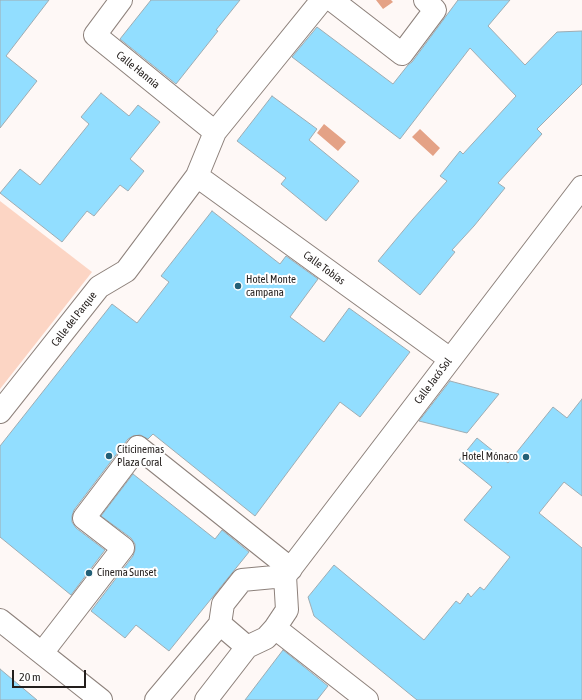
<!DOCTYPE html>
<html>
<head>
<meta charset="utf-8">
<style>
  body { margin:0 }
  #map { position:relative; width:582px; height:700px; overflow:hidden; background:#fef8f6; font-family:"Asap Condensed",sans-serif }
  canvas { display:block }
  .scale { position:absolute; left:12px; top:670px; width:74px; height:18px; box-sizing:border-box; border:2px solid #231e1c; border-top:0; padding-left:5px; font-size:12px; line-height:14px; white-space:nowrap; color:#231e1c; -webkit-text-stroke:3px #fff; paint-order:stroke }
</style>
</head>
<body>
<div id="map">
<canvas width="582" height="700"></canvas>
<div class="scale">20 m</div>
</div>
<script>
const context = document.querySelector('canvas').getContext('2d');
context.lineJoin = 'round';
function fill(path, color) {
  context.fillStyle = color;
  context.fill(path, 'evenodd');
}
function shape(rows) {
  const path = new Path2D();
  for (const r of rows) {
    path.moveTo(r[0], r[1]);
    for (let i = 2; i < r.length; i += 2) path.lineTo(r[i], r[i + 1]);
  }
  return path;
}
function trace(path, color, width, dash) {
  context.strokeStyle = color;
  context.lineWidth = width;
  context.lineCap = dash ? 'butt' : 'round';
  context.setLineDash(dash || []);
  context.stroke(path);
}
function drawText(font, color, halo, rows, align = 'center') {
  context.font = font + ' "Asap Condensed",sans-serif';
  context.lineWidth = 4;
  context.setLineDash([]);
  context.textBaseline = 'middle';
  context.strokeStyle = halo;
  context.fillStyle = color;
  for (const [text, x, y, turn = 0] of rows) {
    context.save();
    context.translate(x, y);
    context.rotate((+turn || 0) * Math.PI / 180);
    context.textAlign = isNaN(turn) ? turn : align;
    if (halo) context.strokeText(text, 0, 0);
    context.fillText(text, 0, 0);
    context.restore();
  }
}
const green = shape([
  [0,201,92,272,0,389]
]);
const water = shape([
  [376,0,391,0,393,2,383,9],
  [324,124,346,142,338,151,317,133],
  [420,129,440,148,433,156,412,137]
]);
const building = shape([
  [0,0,49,0,6,56,37,81,0,128,0,0],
  [151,0,240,0,216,30,218,31,176,84,120,39,151,0],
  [458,0,510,0,488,26,525,65,557,32,582,31,582,84,537,129,542,134,498,183,505,188,474,226,452,250,455,252,420,295,378,261,413,219,447,181,440,176,460,151,463,154,516,96,470,48,400,139,292,57,317,27,393,84,408,65,412,62,458,0],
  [101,93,129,116,138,105,160,122,130,159,144,171,128,191,120,185,94,216,87,211,62,242,0,193,20,169,40,185,89,124,81,117,101,93],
  [272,96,317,129,309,140,359,181,326,221,281,184,286,178,237,141,272,96],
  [212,211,280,264,286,256,318,279,290,317,324,342,349,308,410,352,360,417,340,402,255,516,153,434,148,439,140,435,133,436,128,439,74,510,72,516,72,522,76,528,105,550,71,595,0,537,0,446,112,304,137,323,169,282,161,276,212,211],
  [450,381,499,394,467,433,419,421,450,381],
  [582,399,582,496,564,482,539,513,582,548,582,700,417,700,314,616,308,597,334,565,424,640,456,601,460,604,468,593,471,597,480,587,484,590,510,557,464,520,492,487,459,460,477,438,508,463,553,407,567,418,582,399],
  [133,474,215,539,222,530,249,552,169,651,136,625,125,638,91,611,133,556,135,550,135,544,131,538,101,516,133,474],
  [283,650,328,686,317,700,245,700,283,650],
  [0,669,37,700,0,700,0,669]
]);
const minor = shape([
  [121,0,95,35,215,132],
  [332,0,402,54,435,10,425,0],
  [197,176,450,359],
  [0,412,99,287,126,271,197,176,215,132,322,0],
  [285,576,582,187],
  [0,620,101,700],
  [220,624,247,647],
  [275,628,367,700],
  [42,653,123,548,84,518,138,447,291,569],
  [156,700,220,624,223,604,242,580,285,576],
  [206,700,247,647,266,638,275,628,287,610,285,576]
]);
const markers = [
  [238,286,4,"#225f76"],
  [109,456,4,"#225f76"],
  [526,457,4,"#225f76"],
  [89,573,4,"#225f76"]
];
const streetNames = [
  ["Calle Hannia",138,70,39],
  ["Calle Tobías",324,268,36],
  ["Calle del Parque",74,319,-52],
  ["Calle Jacó Sol",433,381,-53]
];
const poiNames = [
  ["Hotel Monte",246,280],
  ["campana",246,293],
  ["Citicinemas",117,450],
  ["Plaza Coral",117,463],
  ["Hotel Mónaco",518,457,"right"],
  ["Cinema Sunset",97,573]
];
fill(green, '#fcd5c4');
fill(water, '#e4a286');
fill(building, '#92deff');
trace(building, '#9facb2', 1);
trace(minor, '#8d817b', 24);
trace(minor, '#fff', 22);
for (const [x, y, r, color] of markers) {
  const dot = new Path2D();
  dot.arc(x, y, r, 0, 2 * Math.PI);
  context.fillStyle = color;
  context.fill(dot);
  trace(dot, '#fff', 1.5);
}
drawText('11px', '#231e1c', '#fff', streetNames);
drawText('11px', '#231e1c', '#fff', poiNames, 'left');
</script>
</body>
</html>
